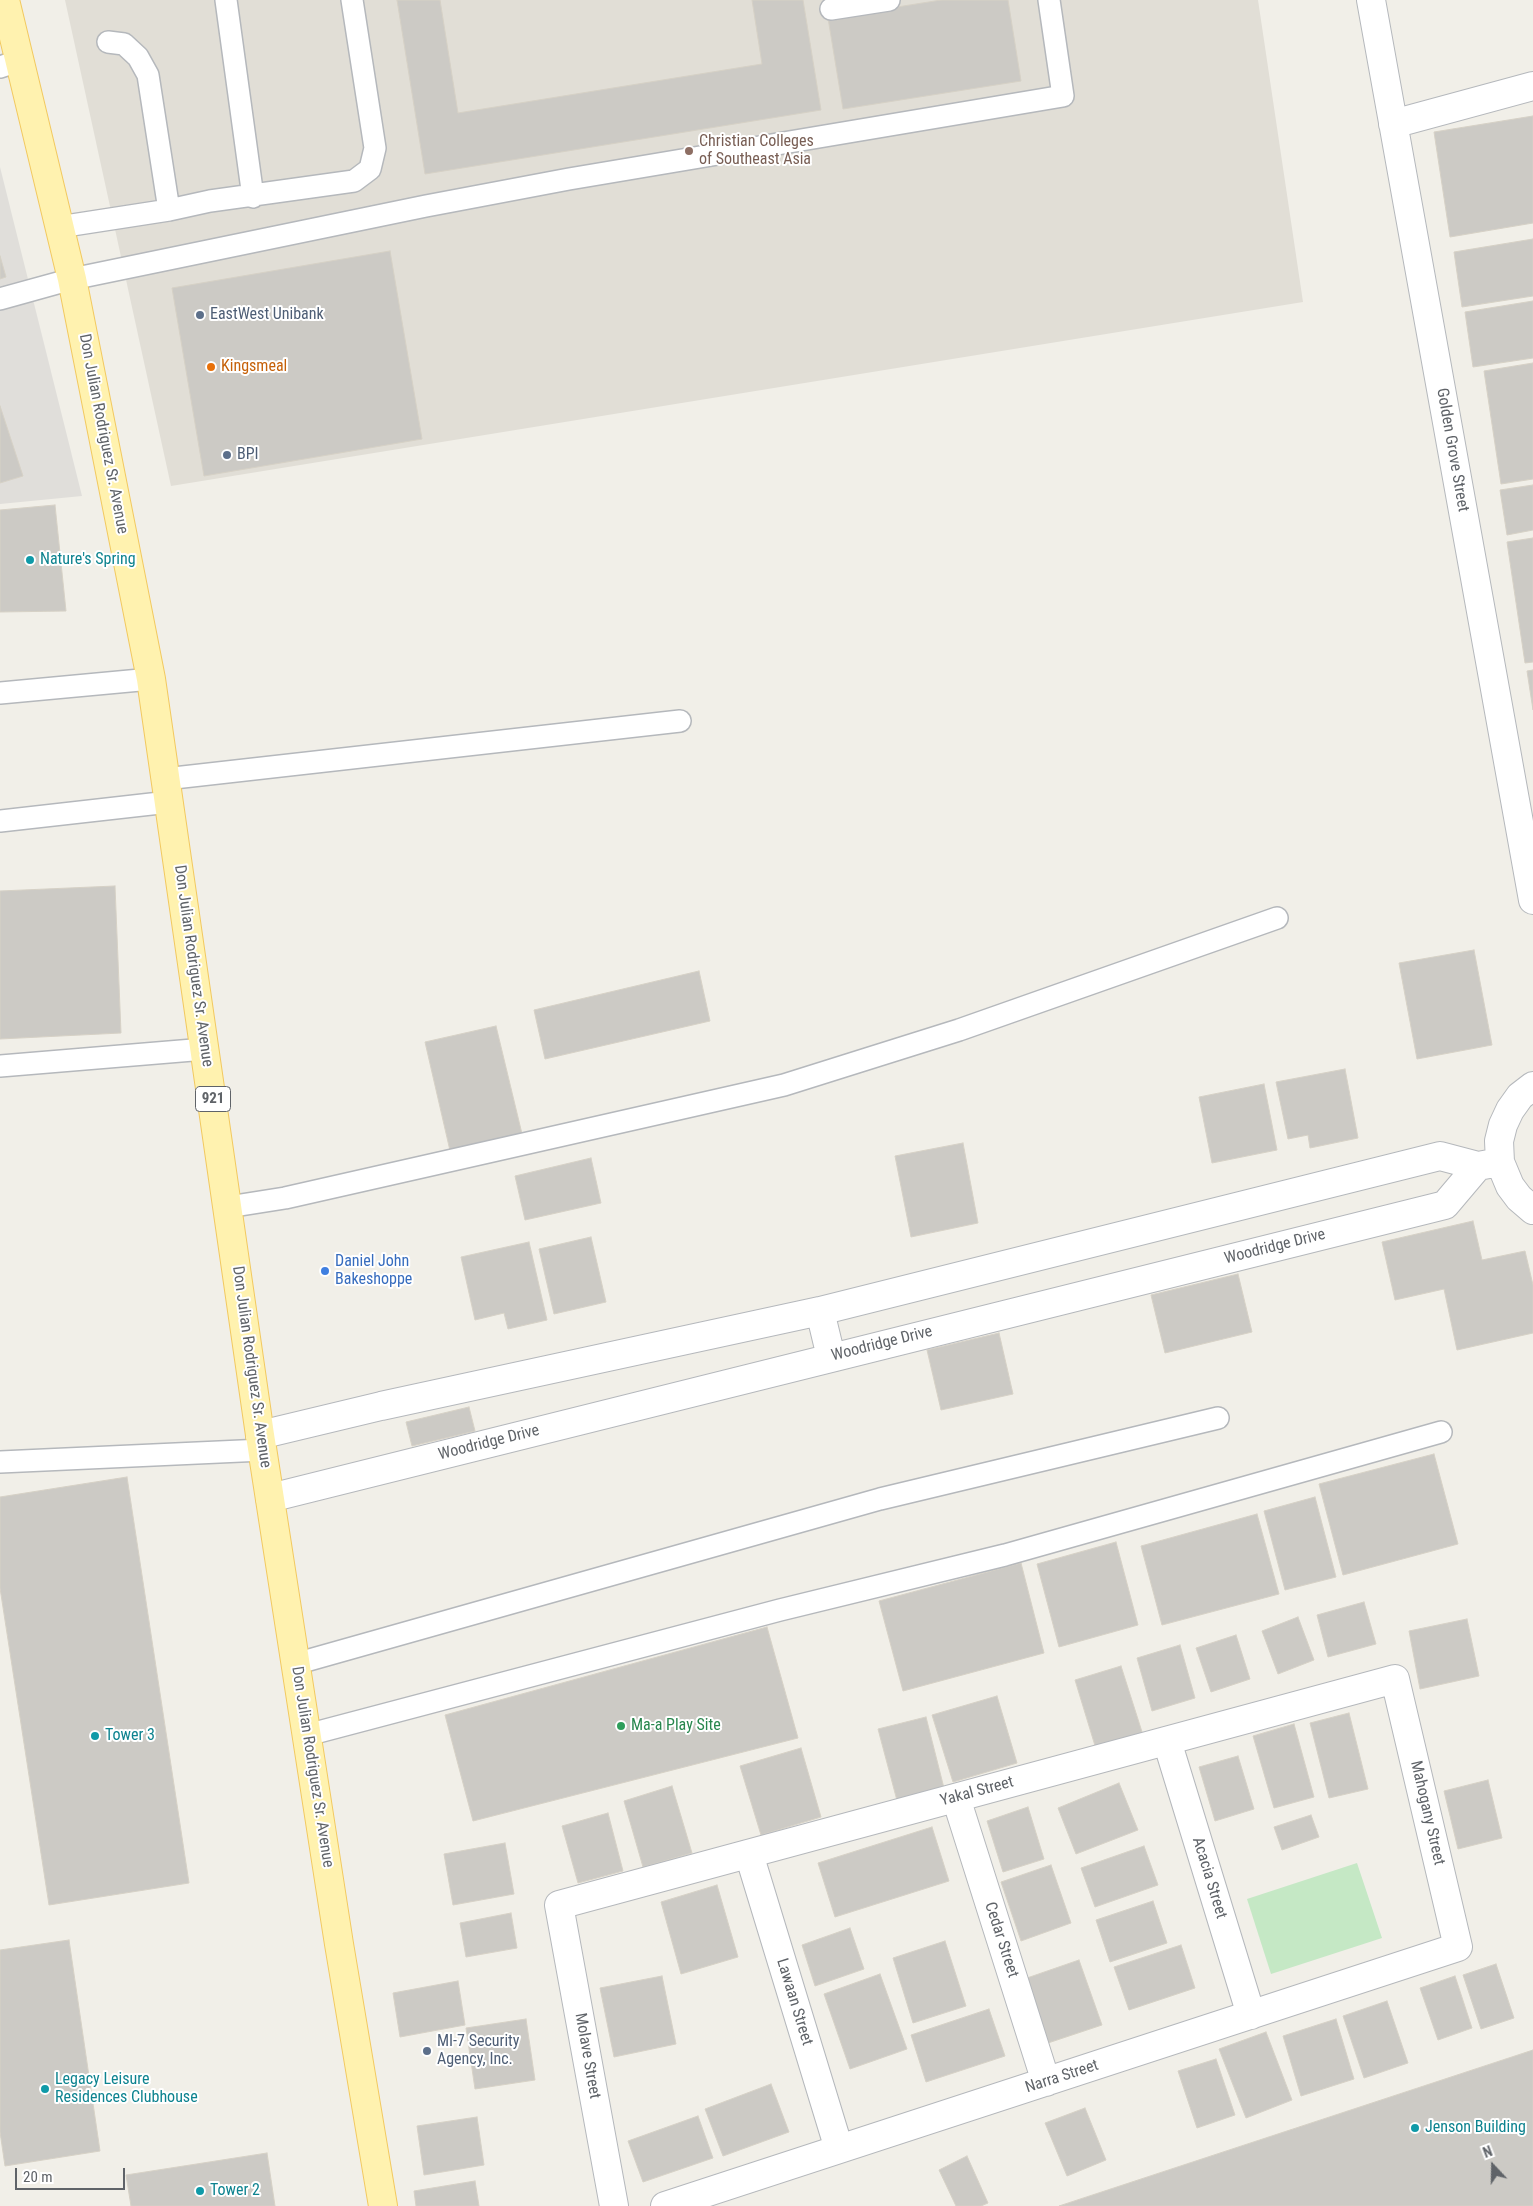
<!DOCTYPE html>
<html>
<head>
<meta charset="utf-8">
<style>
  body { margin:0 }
  #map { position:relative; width:1533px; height:2206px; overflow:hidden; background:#f1efe8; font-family:"Roboto Condensed",sans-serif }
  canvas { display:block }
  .north { position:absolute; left:1468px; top:2141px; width:50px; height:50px; -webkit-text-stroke:4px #fff; paint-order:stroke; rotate:339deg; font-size:14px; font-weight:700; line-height:20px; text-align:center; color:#5f6368 }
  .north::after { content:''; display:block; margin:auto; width:18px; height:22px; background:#5f6368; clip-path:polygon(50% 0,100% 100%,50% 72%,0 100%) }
  .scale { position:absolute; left:15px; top:2168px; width:110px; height:22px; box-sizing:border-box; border:2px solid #5f6368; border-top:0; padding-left:6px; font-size:15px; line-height:18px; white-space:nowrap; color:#5f6368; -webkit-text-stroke:4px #fff; paint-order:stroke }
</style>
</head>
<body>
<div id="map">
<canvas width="1533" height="2206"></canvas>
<div class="north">N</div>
<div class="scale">20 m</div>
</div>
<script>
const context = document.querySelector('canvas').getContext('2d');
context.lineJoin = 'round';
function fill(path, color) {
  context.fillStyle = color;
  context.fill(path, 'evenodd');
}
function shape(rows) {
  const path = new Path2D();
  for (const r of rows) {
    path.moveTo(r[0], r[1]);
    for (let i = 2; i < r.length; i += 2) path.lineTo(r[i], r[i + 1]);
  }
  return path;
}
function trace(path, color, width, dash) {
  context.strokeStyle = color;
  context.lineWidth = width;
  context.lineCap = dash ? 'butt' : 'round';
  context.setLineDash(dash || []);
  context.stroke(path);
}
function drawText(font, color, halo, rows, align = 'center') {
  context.font = font + ' "Roboto Condensed",sans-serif';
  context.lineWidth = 4;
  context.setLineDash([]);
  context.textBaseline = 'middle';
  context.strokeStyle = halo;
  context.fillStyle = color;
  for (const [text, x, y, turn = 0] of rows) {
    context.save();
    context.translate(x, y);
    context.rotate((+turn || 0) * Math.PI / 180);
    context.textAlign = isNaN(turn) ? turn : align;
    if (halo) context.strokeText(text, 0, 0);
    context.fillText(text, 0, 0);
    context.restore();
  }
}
const industrial = shape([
  [0,167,82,496,0,504]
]);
const education = shape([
  [65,0,1258,0,1303,302,171,486]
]);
const green = shape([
  [1357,1863,1382,1938,1271,1974,1247,1899]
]);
const building = shape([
  [397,0,440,0,458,113,762,64,752,0,803,0,821,110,425,174,397,0],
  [941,0,1008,0,1021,81,843,109,828,18,941,0],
  [1533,116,1533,223,1450,237,1434,132,1533,116],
  [1533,239,1533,296,1462,307,1454,252,1533,239],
  [390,251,422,439,204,476,172,288,390,251],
  [0,256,6,277,0,279,0,256],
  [1533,301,1533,358,1473,367,1465,312,1533,301],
  [1533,363,1533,479,1501,484,1484,371,1533,363],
  [0,406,23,476,0,483,0,406],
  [1533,485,1533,530,1507,535,1500,490,1533,485],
  [55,505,66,611,0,612,0,510,55,505],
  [1533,538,1533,662,1525,663,1507,542,1533,538],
  [1533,670,1533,710,1527,671,1533,670],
  [115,886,121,1033,0,1039,0,891,115,886],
  [1474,950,1492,1045,1417,1059,1399,963,1474,950],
  [699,971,710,1021,545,1059,534,1010,699,971],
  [496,1026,523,1138,451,1155,425,1042,496,1026],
  [1345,1069,1358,1138,1310,1148,1308,1135,1288,1139,1276,1082,1345,1069],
  [1264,1084,1277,1150,1212,1163,1199,1097,1264,1084],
  [963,1143,978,1223,911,1237,895,1156,963,1143],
  [591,1158,601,1203,525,1220,515,1176,591,1158],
  [1473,1221,1482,1260,1525,1251,1533,1285,1533,1333,1457,1350,1444,1289,1395,1300,1382,1242,1473,1221],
  [591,1237,606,1302,554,1314,539,1249,591,1237],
  [529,1242,547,1320,508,1329,504,1313,475,1320,461,1257,529,1242],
  [1238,1274,1252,1332,1165,1353,1151,1295,1238,1274],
  [999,1333,1013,1394,941,1410,927,1350,999,1333],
  [469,1407,475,1431,412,1446,406,1422,469,1407],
  [1434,1454,1458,1544,1343,1575,1319,1484,1434,1454],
  [127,1477,189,1883,49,1905,0,1588,0,1497,127,1477],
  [1315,1497,1336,1577,1285,1590,1264,1511,1315,1497],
  [1257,1514,1279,1594,1162,1625,1141,1546,1257,1514],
  [1116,1542,1138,1625,1059,1647,1037,1564,1116,1542],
  [1021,1563,1044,1653,903,1691,879,1601,1021,1563],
  [1364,1602,1376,1644,1328,1657,1317,1615,1364,1602],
  [1298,1617,1314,1660,1278,1674,1262,1631,1298,1617],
  [1467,1619,1479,1676,1420,1689,1409,1631,1467,1619],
  [767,1627,798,1738,473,1821,445,1715,767,1627],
  [1236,1635,1250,1679,1211,1692,1196,1648,1236,1635],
  [1180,1645,1195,1698,1152,1711,1137,1658,1180,1645],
  [1121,1666,1143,1735,1096,1749,1075,1680,1121,1666],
  [997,1696,1017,1763,953,1782,932,1715,997,1696],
  [1349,1713,1368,1789,1329,1798,1310,1723,1349,1713],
  [926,1717,946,1796,899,1808,878,1729,926,1717],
  [1294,1724,1314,1797,1274,1808,1253,1736,1294,1724],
  [801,1748,821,1817,761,1835,740,1766,801,1748],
  [1238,1756,1254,1809,1215,1821,1199,1767,1238,1756],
  [1488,1780,1502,1838,1458,1849,1444,1791,1488,1780],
  [1119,1783,1138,1830,1076,1854,1058,1808,1119,1783],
  [672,1786,692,1853,643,1867,624,1801,672,1786],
  [1028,1807,1044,1859,1003,1872,987,1821,1028,1807],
  [608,1813,623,1871,578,1883,562,1826,608,1813],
  [1311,1815,1319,1837,1282,1850,1274,1827,1311,1815],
  [932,1827,949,1881,835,1917,818,1863,932,1827],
  [505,1843,514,1894,453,1905,444,1854,505,1843],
  [1144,1846,1158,1885,1095,1907,1081,1868,1144,1846],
  [1051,1865,1071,1923,1021,1941,1001,1882,1051,1865],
  [717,1885,738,1957,681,1974,661,1902,717,1885],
  [1153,1901,1167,1943,1110,1962,1096,1920,1153,1901],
  [511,1913,517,1948,466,1957,460,1923,511,1913],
  [850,1928,864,1969,815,1986,802,1945,850,1928],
  [69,1940,100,2151,5,2166,0,2132,0,1950,69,1940],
  [945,1941,966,2006,913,2023,893,1958,945,1941],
  [1181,1945,1195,1988,1129,2010,1114,1967,1181,1945],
  [1079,1960,1102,2025,1048,2043,1027,1978,1079,1960],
  [1496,1964,1514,2018,1481,2029,1463,1975,1496,1964],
  [880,1974,907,2049,850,2069,824,1994,880,1974],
  [662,1976,676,2044,614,2057,600,1988,662,1976],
  [1455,1976,1472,2028,1438,2040,1420,1988,1455,1976],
  [458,1981,465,2025,400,2037,393,1993,458,1981],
  [1387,2001,1408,2063,1364,2078,1343,2016,1387,2001],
  [989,2009,1005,2056,926,2082,911,2035,989,2009],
  [526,2019,535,2080,475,2089,466,2028,526,2019],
  [1336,2019,1354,2079,1301,2096,1283,2036,1336,2019],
  [1266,2032,1292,2100,1246,2118,1219,2049,1266,2032],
  [1533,2050,1533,2206,1059,2206,1533,2050],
  [1216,2059,1235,2115,1197,2128,1178,2071,1216,2059],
  [771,2084,789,2132,723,2156,705,2109,771,2084],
  [1085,2108,1106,2160,1067,2176,1045,2123,1085,2108],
  [698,2116,713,2158,643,2182,628,2141,698,2116],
  [477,2117,484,2165,424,2175,417,2126,477,2117],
  [267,2153,275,2206,131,2206,126,2175,267,2153],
  [967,2156,988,2203,981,2206,956,2206,939,2170,967,2156],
  [475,2181,479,2206,416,2206,414,2191,475,2181]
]);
const service = shape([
  [226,0,253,197],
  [831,9,889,0],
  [108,42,124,44,138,57,148,75,169,210],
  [0,67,21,60],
  [59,227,169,210,210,201,354,181,370,169,375,148,352,0],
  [0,299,72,279,426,206,569,179,1063,96,1049,0],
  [0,693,151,679],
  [165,779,680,721],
  [0,821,169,802],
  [0,1066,205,1049],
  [228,1207,285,1198,784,1085,959,1030,1277,918],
  [0,1462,263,1450],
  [295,1664,880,1499,1218,1418],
  [307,1735,780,1610,1005,1555,1441,1432]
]);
const minor = shape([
  [1371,0,1533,900],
  [1393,124,1533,86],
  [1533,1086,1520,1096,1510,1110,1503,1125,1499,1141,1500,1162,1510,1186,1519,1198,1533,1210],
  [820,1311,831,1357],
  [260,1435,381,1406,820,1311,1440,1156,1478,1166,1500,1162],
  [270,1498,1445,1205,1478,1166],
  [1167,1741,1251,2015],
  [956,1798,1046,2082],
  [749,1854,839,2149],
  [614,2206,559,1905,1395,1679,1458,1947,665,2206]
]);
const primary = shape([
  [5,0,72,279,151,679,260,1435,339,1944,383,2206]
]);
const markers = [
  [689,151,5,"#8d6e63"],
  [200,315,5,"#5c6f8a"],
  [211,367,5,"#e8710a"],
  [227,455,5,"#5c6f8a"],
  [30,560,5,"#0f9aa8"],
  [325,1271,5,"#3f7fe0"],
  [621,1726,5,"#2e9e5b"],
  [95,1736,5,"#0f9aa8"],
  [427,2051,5,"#5c6f8a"],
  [45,2089,5,"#0f9aa8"],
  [1415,2128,5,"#0f9aa8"],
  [200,2191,5,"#0f9aa8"]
];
const shields = [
  [213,1099,35]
];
const shieldNames = [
  ["921",213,1099]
];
const educationNames = [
  ["Christian Colleges",699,142],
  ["of Southeast Asia",699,160]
];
const serviceNames = [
  ["EastWest Unibank",210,315],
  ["BPI",237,455],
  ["MI-7 Security",437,2042],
  ["Agency, Inc.",437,2060]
];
const foodNames = [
  ["Kingsmeal",221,367]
];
const streetNames = [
  ["Don Julian Rodriguez Sr. Avenue",103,434,79],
  ["Golden Grove Street",1452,450,80],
  ["Don Julian Rodriguez Sr. Avenue",193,966,82],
  ["Woodridge Drive",1275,1247,-14],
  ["Woodridge Drive",882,1344,-14],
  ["Don Julian Rodriguez Sr. Avenue",251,1367,82],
  ["Woodridge Drive",489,1443,-14],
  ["Don Julian Rodriguez Sr. Avenue",312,1767,81],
  ["Yakal Street",977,1792,-15],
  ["Mahogany Street",1427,1813,77],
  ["Acacia Street",1209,1878,73],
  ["Cedar Street",1001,1940,72],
  ["Lawaan Street",794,2002,73],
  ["Molave Street",587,2056,80],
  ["Narra Street",1062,2077,-18]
];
const cultureNames = [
  ["Nature's Spring",40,560],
  ["Tower 3",105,1736],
  ["Legacy Leisure",55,2080],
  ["Residences Clubhouse",55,2098],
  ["Jenson Building",1425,2128],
  ["Tower 2",210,2191]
];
const shopNames = [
  ["Daniel John",335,1262],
  ["Bakeshoppe",335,1280]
];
const leisureNames = [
  ["Ma-a Play Site",631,1726]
];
fill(industrial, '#e0deda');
fill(education, '#e1ded6');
fill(green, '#c5e8c5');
fill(building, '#cccac5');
trace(building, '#d6d1c6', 1);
trace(service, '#b5b8bc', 24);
trace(minor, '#b5b8bc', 30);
trace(primary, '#f2c960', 30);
trace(service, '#fff', 21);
trace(minor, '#fff', 28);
trace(primary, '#fff2af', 28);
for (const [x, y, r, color] of markers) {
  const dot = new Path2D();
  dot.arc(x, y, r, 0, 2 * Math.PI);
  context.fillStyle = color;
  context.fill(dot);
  trace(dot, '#fff', 2);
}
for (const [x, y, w] of shields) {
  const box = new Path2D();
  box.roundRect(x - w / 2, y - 12.5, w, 25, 4);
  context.fillStyle = '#fff';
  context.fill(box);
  trace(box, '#5f6368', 1);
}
drawText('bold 15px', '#5f6368', null, shieldNames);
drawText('16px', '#785e54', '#fff', educationNames, 'left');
drawText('16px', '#4e5e75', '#fff', serviceNames, 'left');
drawText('16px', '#c56008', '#fff', foodNames, 'left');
drawText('16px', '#5f6368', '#fff', streetNames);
drawText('16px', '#0d838f', '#fff', cultureNames, 'left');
drawText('16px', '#366cbe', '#fff', shopNames, 'left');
drawText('16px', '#27864d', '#fff', leisureNames, 'left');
</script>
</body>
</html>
